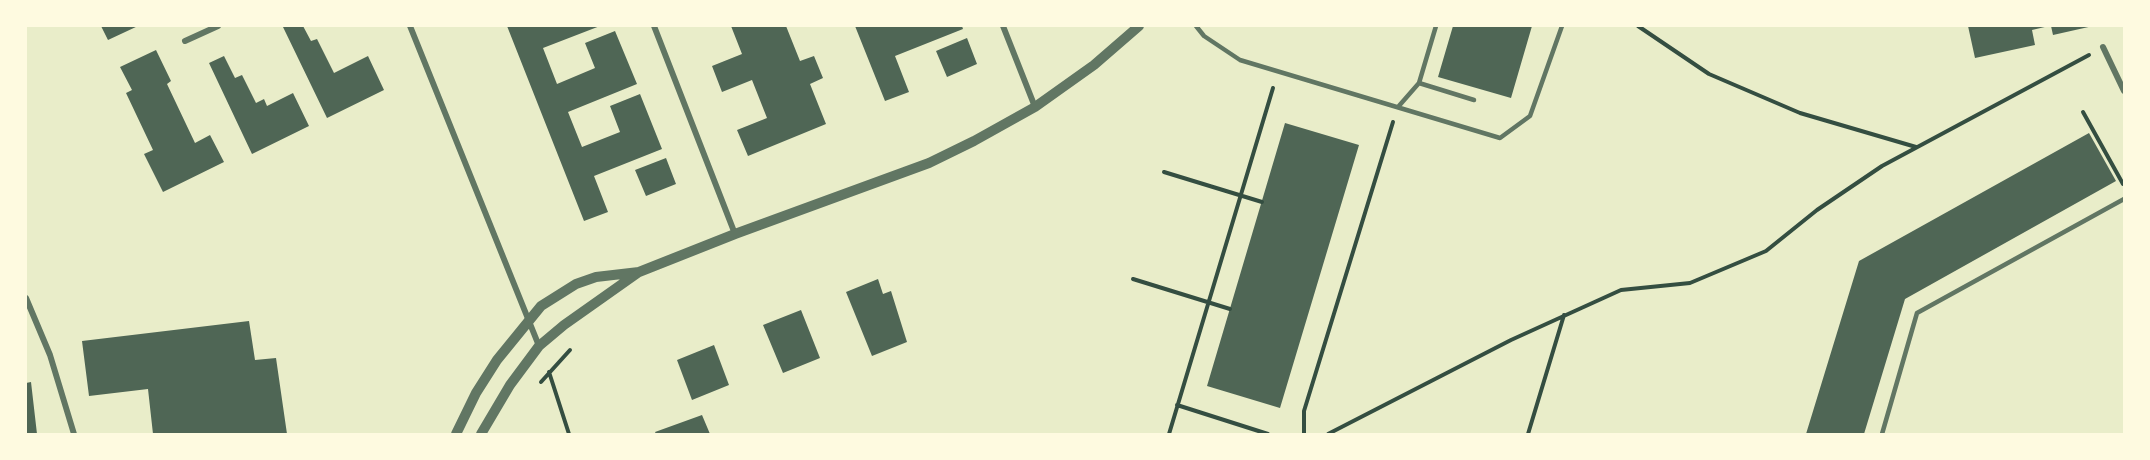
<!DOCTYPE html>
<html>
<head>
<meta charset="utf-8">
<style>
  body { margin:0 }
  #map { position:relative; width:2150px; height:460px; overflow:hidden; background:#e9edc9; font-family:"Libre Baskerville",serif }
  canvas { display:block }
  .frame { position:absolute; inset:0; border:27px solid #fefae0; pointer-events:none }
</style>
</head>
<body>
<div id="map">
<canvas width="2150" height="460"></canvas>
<div class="frame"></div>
</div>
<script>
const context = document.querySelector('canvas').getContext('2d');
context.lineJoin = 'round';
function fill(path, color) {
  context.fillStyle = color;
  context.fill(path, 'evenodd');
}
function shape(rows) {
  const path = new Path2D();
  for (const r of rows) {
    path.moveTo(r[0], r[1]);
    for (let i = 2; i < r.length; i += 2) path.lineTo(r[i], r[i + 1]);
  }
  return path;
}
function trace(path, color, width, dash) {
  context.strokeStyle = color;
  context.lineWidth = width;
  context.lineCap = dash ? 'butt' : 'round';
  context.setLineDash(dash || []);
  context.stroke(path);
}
const building = shape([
  [101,26,138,26,108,40],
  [287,26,303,26,311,41,317,39,334,73,368,56,384,90,327,118,283,27],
  [507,26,600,26,543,48,557,84,595,68,585,43,615,31,637,84,568,112,582,147,620,132,610,106,640,94,662,149,594,176,608,212,584,221],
  [731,26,786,26,800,61,814,56,823,78,810,84,826,124,748,156,737,130,767,118,752,80,722,92,712,66,742,54],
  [855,26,962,26,963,29,895,56,909,92,885,101],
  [1453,26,1532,26,1511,98,1438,77],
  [1968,26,2049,26,2032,30,2035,45,1975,58],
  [2051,26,2093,26,2053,35],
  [967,38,977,64,947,77,936,51],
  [156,50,171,81,167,84,195,143,210,135,224,162,163,192,144,154,153,150,126,93,132,90,120,67],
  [224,56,235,78,242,75,256,103,264,99,267,106,293,93,309,126,252,154,209,63],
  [1285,123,1359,145,1280,408,1207,386],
  [2089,133,2116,181,1905,299,1864,434,1806,434,1859,261],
  [666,158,676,184,646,196,635,170],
  [878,279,883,294,891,291,907,342,872,356,846,292],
  [801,310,820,358,783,373,763,325],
  [249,321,255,360,276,358,287,434,153,434,148,389,89,396,82,341],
  [714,345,729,385,692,400,677,360],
  [31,382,37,434,26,434,26,383],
  [702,415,710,434,656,434,655,432]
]);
const path = shape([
  [1638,26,1709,74,1800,113,1916,147],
  [2083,112,2123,184],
  [1164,172,1262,202],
  [1133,279,1230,309],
  [549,372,569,434],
  [541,382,570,350],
  [1177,405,1268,434],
  [1169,434,1273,88],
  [1304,434,1304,411,1393,122],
  [1328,434,1511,340,1621,290,1690,283,1766,251,1817,210,1882,166,2089,55],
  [1528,434,1564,315]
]);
const service = shape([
  [1196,26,1204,36,1240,60,1500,138,1530,116,1562,26],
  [1419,83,1474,100],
  [1398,107,1419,83,1436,26],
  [1882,434,1917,313,2124,199]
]);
const minor = shape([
  [410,26,539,346],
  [654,26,735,234],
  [1003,26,1035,107],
  [185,41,218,26],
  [2103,47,2124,91],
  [26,298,50,355,74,434]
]);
const tertiary = shape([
  [456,434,476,393,497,360,541,306,576,284,596,277,639,272],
  [481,434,510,385,539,346,564,325,639,272,735,234,929,163,974,141,1035,107,1094,65,1139,26]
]);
fill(building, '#4f6655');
trace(path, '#344e41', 4);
trace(service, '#617663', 4.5);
trace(minor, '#617663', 6);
trace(tertiary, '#617663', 10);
</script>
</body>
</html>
